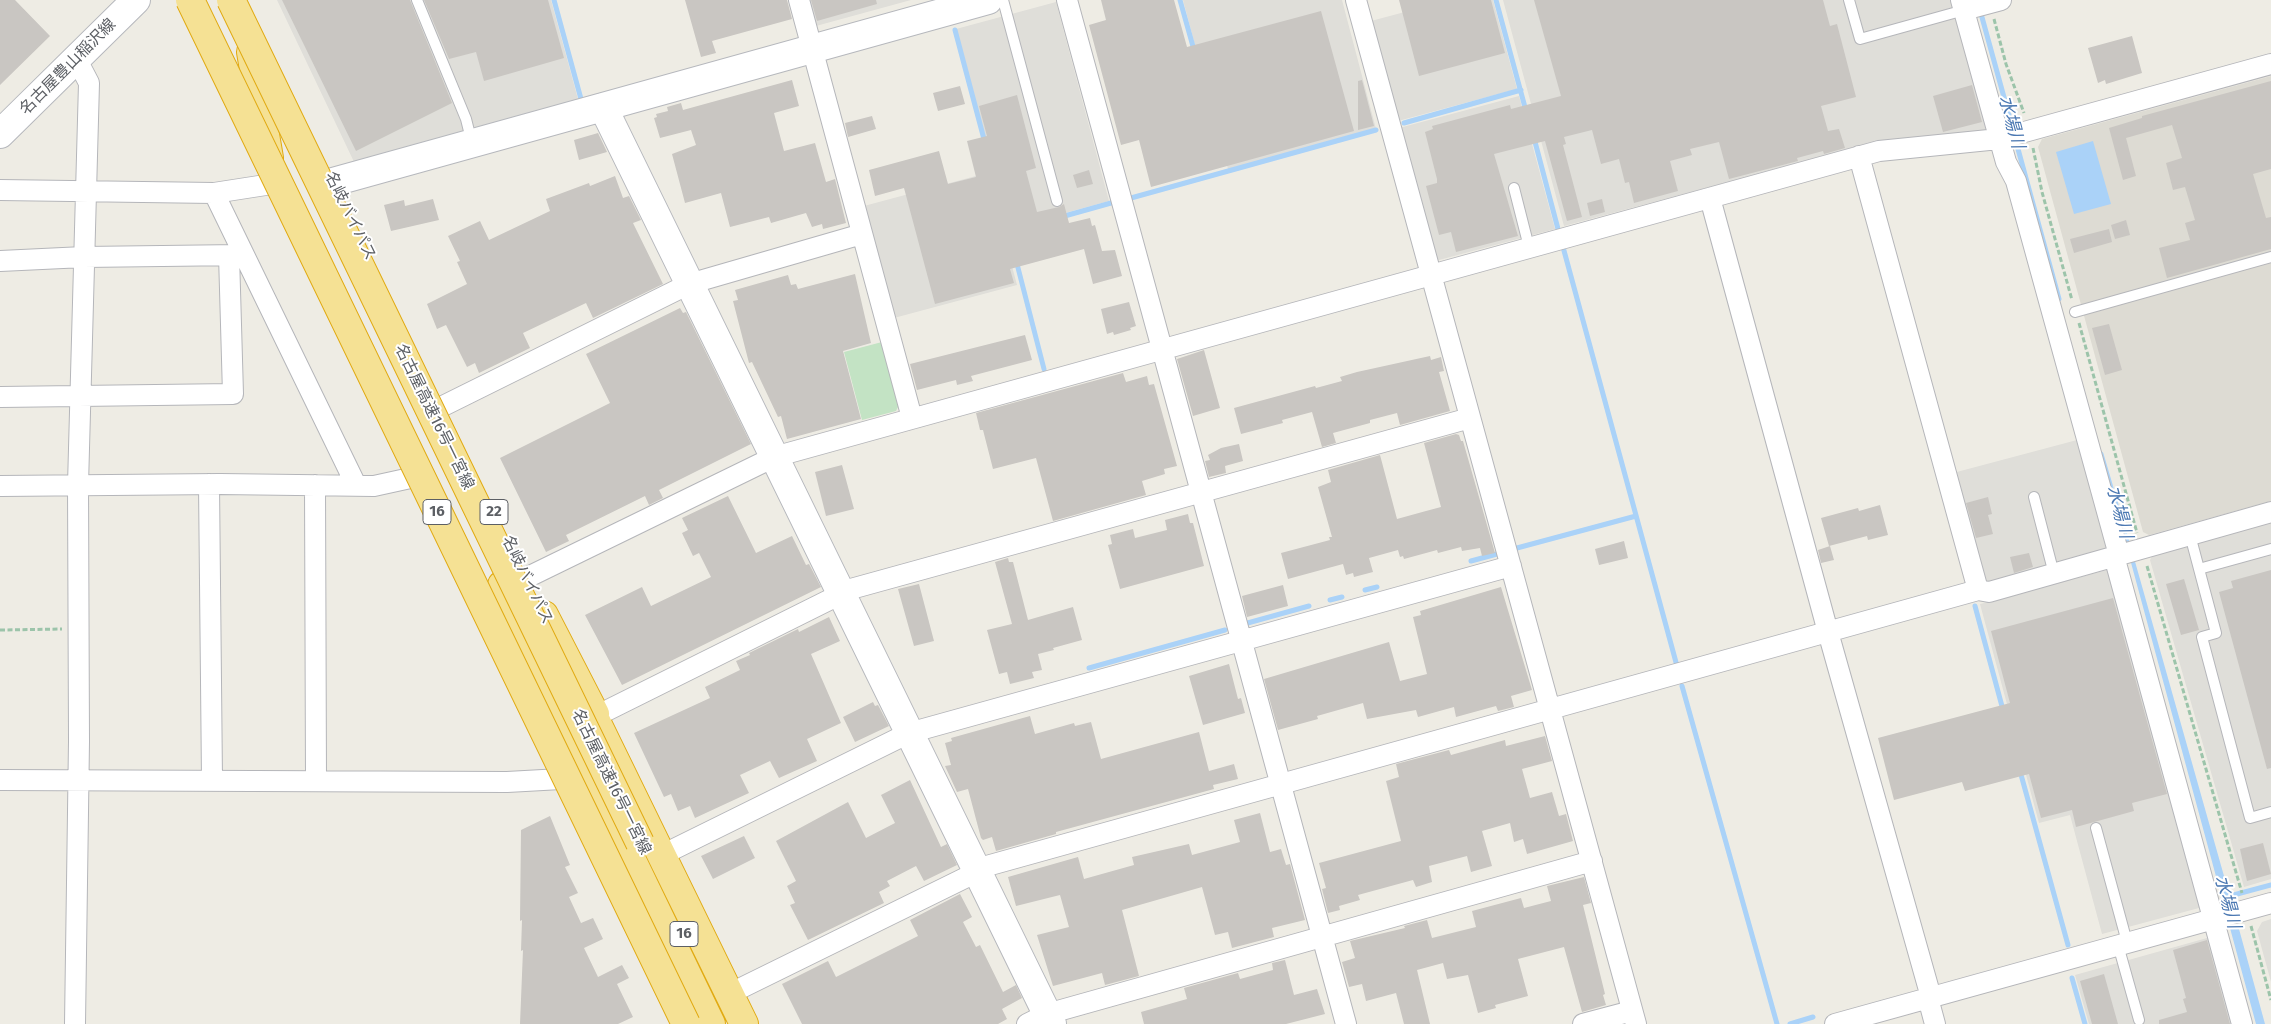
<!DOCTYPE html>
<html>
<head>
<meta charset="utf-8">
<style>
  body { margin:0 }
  canvas { display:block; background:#eeece4 }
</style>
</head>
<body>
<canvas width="2271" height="1024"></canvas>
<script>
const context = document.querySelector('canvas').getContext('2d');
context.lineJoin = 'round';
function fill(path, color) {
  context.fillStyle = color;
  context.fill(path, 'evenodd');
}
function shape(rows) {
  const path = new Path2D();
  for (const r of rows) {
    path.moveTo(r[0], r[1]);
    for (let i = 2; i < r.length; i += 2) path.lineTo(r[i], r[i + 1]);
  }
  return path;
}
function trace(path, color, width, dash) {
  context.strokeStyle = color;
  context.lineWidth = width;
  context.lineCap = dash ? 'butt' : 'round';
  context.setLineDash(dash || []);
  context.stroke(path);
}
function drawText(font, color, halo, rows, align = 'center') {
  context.font = font + ' "Fira Sans","Noto Sans JP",sans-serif';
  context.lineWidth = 4;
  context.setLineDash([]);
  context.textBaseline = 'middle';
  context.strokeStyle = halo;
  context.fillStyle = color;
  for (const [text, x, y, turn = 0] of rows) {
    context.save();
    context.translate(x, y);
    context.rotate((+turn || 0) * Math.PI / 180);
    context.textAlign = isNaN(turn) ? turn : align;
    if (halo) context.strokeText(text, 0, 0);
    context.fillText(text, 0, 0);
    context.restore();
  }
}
const industrial = shape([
  [277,0,551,0,579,103,355,164],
  [809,0,911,0,816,26],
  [1183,0,1342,0,1376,129,1228,169],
  [1430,0,1493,0,1517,89,1398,121,1371,21,1431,5],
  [1503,0,1956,0,1988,131,1877,142,1564,226],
  [1056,2,1109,201,1010,228,956,29],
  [1519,96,1555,229,1439,260,1434,258,1399,128],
  [987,173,1017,285,894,318,864,206],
  [2077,440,2107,546,2104,551,1988,582,1981,579,1953,473],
  [2271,521,2271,879,2244,887,2150,560,2154,553],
  [2107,570,2114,574,2202,902,2199,908,2102,934,2070,815,2039,823,1980,604],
  [2271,919,2271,982,2257,931,2262,922],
  [2207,938,2213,942,2235,1024,2089,1024,2075,975]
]);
const education = shape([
  [2271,76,2271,501,2149,535,2143,532,2038,147,2042,139]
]);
const green = shape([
  [882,342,899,405,896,411,862,420,844,352]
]);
const water = shape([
  [2093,141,2111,204,2074,214,2056,152],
  [2134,558,2239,929,2265,1024,2256,1024,2130,559]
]);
const stream = shape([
  [554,0,581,99],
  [1180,0,1194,50],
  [1496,0,1526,111],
  [1980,10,2013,130],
  [955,30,985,143],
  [1404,123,1521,90],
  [1534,138,1558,229],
  [2015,138,2059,299],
  [1131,198,1376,130],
  [1061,217,1111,203],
  [1563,247,1677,666],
  [1016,260,1044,369],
  [2101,454,2129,549],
  [1517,548,1636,516],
  [1471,561,1497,554],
  [1365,590,1377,587],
  [1330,600,1342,597],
  [1975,606,2003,710],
  [1244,624,1309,606],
  [1089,668,1225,630],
  [1682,686,1777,1024],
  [2020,771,2068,945],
  [2226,897,2271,885],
  [2072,978,2085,1024],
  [1790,1024,1813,1017]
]);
const building = shape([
  [0,0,15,0,50,36,0,85],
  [282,0,410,0,452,103,356,151],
  [424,0,548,0,564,58,484,81,476,52,449,59],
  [685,0,787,0,792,19,712,41,716,53,701,57],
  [811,0,876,0,877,4,817,21],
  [1101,0,1174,0,1187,47,1321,11,1354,131,1151,187,1139,140,1121,145,1089,25,1106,20],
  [1399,0,1491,0,1505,53,1419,76],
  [1534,0,1823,0,1830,26,1837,24,1856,97,1821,106,1828,131,1839,129,1845,148,1824,154,1823,151,1797,158,1798,161,1729,179,1719,142,1690,149,1692,155,1670,161,1678,191,1634,203,1629,182,1625,183,1619,159,1601,164,1592,130,1564,137,1566,144,1563,145,1582,217,1567,221,1545,141,1494,154,1518,236,1456,252,1451,232,1439,235,1426,186,1437,183,1437,179,1425,132,1433,129,1432,126,1510,105,1511,109,1561,96],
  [2132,36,2142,73,2106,84,2105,80,2098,83,2088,48],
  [792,80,799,106,774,113,784,151,815,143,826,182,835,179,846,223,823,229,822,224,812,227,806,213,771,223,769,217,730,227,721,193,685,203,672,154,696,145,691,130,660,138,654,118,657,117,656,114,668,111,667,107,681,103,683,110],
  [1362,80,1374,126,1358,130,1358,81],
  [2271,81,2271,169,2253,174,2266,218,2271,217,2271,249,2167,278,2159,248,2190,240,2185,223,2195,220,2185,187,2173,190,2166,163,2182,158,2172,125,2126,138,2136,176,2123,180,2109,128,2142,118,2142,116],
  [1972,85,1982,122,1943,132,1933,96],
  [960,86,965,104,938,111,933,93],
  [1017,95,1036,168,1026,171,1037,212,1059,207,1064,204,1069,223,1090,218,1092,226,1095,225,1102,251,1115,250,1122,276,1093,284,1084,249,1010,269,1014,283,935,304,904,188,875,196,869,170,939,151,948,184,976,177,967,141,987,136,979,106],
  [872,116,876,129,848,137,845,123],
  [598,133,607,152,579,160,574,140],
  [1089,170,1093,184,1077,188,1073,175],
  [615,176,623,198,629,196,641,220,633,223,663,284,593,318,586,303,523,333,530,348,479,373,475,363,467,367,446,325,437,329,427,304,467,284,457,262,460,261,448,236,480,221,489,240,550,211,546,199,589,183,590,186],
  [433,199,439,220,391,231,384,205,404,200,405,206],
  [1602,199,1605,212,1590,216,1587,203],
  [2126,220,2130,235,2115,239,2111,225],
  [2109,229,2112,242,2074,253,2070,239],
  [855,274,871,343,843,351,861,419,787,439,781,416,778,417,752,362,749,363,733,301,738,300,735,290,788,275,791,285,796,284,798,289],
  [1129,302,1136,326,1130,328,1131,330,1114,335,1113,332,1107,334,1101,309],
  [680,308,683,313,686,312,751,444,659,490,663,498,649,505,645,496,566,535,569,541,546,552,500,458,610,403,586,354],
  [2109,324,2122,370,2105,375,2092,328],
  [1025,335,1032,360,971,376,973,381,957,385,956,380,917,390,910,364],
  [1204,350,1220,408,1193,416,1177,359],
  [1430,356,1431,360,1441,357,1444,371,1439,372,1450,411,1400,425,1397,413,1370,420,1370,423,1333,433,1336,443,1322,447,1312,412,1282,420,1283,423,1241,434,1234,408,1315,386,1316,388,1342,381,1340,377,1357,372],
  [1123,373,1126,382,1147,376,1149,385,1154,384,1177,466,1164,469,1165,474,1142,481,1146,495,1053,521,1036,458,993,469,983,430,980,430,976,413],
  [1456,434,1459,435,1461,441,1463,441,1495,553,1482,556,1480,548,1462,551,1461,547,1438,553,1437,550,1404,559,1403,556,1400,557,1398,550,1369,558,1373,572,1354,577,1353,573,1346,575,1343,564,1288,579,1281,553,1330,540,1329,537,1332,537,1318,487,1331,482,1328,470,1380,455,1397,519,1426,511,1441,507,1424,443],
  [1239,444,1243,461,1225,466,1226,473,1209,477,1205,461,1210,460,1208,455,1221,448],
  [842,465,854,509,826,516,815,472],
  [728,496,756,553,792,536,806,565,809,564,821,587,622,685,585,615,642,587,651,606,711,577,699,553,693,556,682,533,688,530,682,518],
  [1988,497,1992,514,1988,515,1993,534,1976,538,1966,503],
  [1880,505,1888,535,1868,540,1867,536,1829,546,1821,518,1858,508,1859,511],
  [1188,514,1190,523,1193,523,1204,566,1120,589,1108,545,1112,544,1110,535,1133,529,1135,538,1167,530,1165,520],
  [1624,541,1628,558,1599,565,1595,549],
  [1830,546,1834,560,1821,563,1818,550],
  [2029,553,2033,567,2014,573,2010,557],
  [1008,558,1009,562,1013,562,1028,620,1073,607,1082,640,1053,648,1054,650,1038,654,1042,670,1032,672,1034,678,1010,684,1007,672,999,674,987,630,1012,624,995,562],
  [2271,570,2271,768,2267,769,2219,592,2233,588,2231,581],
  [2184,579,2199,630,2181,635,2166,584],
  [919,584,934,641,914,646,898,589],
  [1283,585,1288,606,1247,617,1242,596],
  [1501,587,1532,690,1511,696,1514,707,1498,711,1496,706,1456,717,1454,707,1418,717,1416,710,1367,719,1363,703,1317,716,1318,719,1278,730,1264,679,1389,642,1400,681,1427,674,1413,617,1421,615,1420,611],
  [2113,598,2167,794,2132,803,2134,811,2076,827,2072,810,2041,818,2029,774,1965,791,1962,782,1894,800,1878,738,2010,703,1991,631],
  [829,617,840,641,811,654,841,723,807,739,817,761,779,778,770,761,740,775,749,793,695,818,690,806,678,811,671,794,664,797,634,733,710,698,705,687,740,670,736,661,750,655,749,653,798,629,799,632],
  [1229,664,1238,699,1241,698,1245,713,1203,725,1189,676],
  [873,702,875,706,878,705,889,726,855,742,843,717],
  [1030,716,1035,734,1074,723,1075,726,1091,722,1101,759,1199,732,1209,771,1234,764,1238,779,1213,785,1214,789,1056,832,1056,834,996,851,992,837,983,840,981,838,968,789,957,792,945,766,951,765,945,743,952,741,951,738],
  [1545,736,1552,761,1522,769,1530,798,1552,792,1559,816,1566,814,1573,841,1527,854,1523,839,1514,842,1510,823,1482,831,1492,866,1471,872,1467,856,1429,866,1432,882,1416,887,1413,880,1358,895,1360,900,1339,906,1340,910,1328,913,1322,889,1326,888,1319,863,1401,841,1386,781,1399,777,1396,764,1449,750,1451,755,1505,740,1506,746],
  [910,780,941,847,947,844,957,865,924,881,916,866,887,881,890,886,879,892,884,903,808,940,790,905,795,903,787,886,796,881,776,841,848,802,866,838,895,823,881,795],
  [1260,813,1270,852,1281,849,1286,865,1290,864,1305,920,1272,928,1274,937,1232,948,1228,932,1215,935,1202,887,1122,910,1139,976,1105,985,1102,973,1053,986,1037,935,1069,927,1060,895,1016,906,1008,877,1078,857,1084,879,1134,865,1132,857,1189,844,1192,855,1240,842,1234,820],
  [550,816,570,865,565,867,578,893,569,897,581,923,593,918,603,939,584,948,598,977,622,965,629,978,617,984,633,1017,618,1024,520,1024,523,950,521,951,522,920,520,921,521,830],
  [744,836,755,858,713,879,701,856],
  [2263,843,2271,874,2247,881,2240,849],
  [1584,877,1591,903,1583,905,1605,994,1603,995,1606,1005,1582,1012,1564,947,1518,959,1528,996,1495,1005,1496,1008,1478,1013,1468,975,1447,979,1443,963,1417,970,1430,1024,1404,1024,1396,993,1366,1001,1362,984,1349,987,1342,962,1355,958,1350,941,1405,928,1404,926,1427,920,1432,938,1476,927,1472,911,1521,898,1524,908,1551,901,1547,886],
  [960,894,972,917,963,922,976,947,980,945,1003,992,1016,985,1022,998,1002,1009,1007,1019,998,1024,802,1024,782,984,828,961,836,977,918,936,910,920],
  [2207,940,2230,1024,2159,1024,2159,1020,2187,1012,2183,999,2186,998,2173,950],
  [1285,960,1294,995,1317,989,1325,1014,1286,1024,1144,1024,1141,1012,1187,999,1184,988,1238,973,1240,979,1273,970,1272,963],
  [2104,974,2118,1024,2092,1024,2080,981]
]);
const path = shape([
  [1994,19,2006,64,2024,113],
  [2033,148,2042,192,2072,300],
  [2079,323,2137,533],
  [2147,566,2242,893],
  [0,630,62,629],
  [2251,926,2271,1000]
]);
const lane = shape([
  [417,0,466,119,472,143],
  [1003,0,1057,201],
  [1849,0,1860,39,1968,9],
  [1514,188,1529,247],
  [2075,312,2271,257],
  [2034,497,2054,574],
  [2190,535,2216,633,2202,637,2250,818,2271,812],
  [2199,569,2271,549],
  [2096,828,2127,942],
  [2118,945,2139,1020]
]);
const street = shape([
  [799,0,912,418],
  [1067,0,1346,1024],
  [1356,0,1636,1024],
  [1961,0,2006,162,2016,181,2119,555],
  [1971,8,2001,0],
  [1859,156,1978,590],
  [0,190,214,193,272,184],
  [214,193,356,485],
  [1710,198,1828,632,1931,997],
  [0,261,84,257,240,255],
  [0,397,233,394,229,255],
  [443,406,689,284,862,234],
  [209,484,212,780],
  [315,485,316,781],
  [0,486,220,484,374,486,415,477],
  [2114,556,2242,1024],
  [526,578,774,457,1879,151,1999,139,2271,64],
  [840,592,1470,418],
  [594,717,841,594],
  [0,780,507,782,561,779],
  [662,855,909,733,1511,566],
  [976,869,1978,590,1989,592,2271,512],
  [729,994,977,872],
  [1928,998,1935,1024],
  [75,1024,79,741,78,485,89,83,77,60],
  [1027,1024,1047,1014,1592,861],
  [1583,1024,1632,1011],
  [1835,1024,2271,903]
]);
const secondary = shape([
  [603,107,1052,1024],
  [0,134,136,0],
  [333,182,988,0]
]);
const highway = shape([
  [251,52,269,158],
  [502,585,543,676,711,1024],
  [544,615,595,714,594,717,744,1024]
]);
const highwayBridge = shape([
  [190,0,686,1024],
  [231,0,640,843]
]);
const shields = [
  [437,512,28],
  [494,512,28],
  [684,934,28]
];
const shieldNames = [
  ["16",437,512],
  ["22",494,512],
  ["16",684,934]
];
const streetNames = [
  ["名古屋豊山稲沢線",68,67,-45],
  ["名岐バイパス",350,216,64],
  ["名古屋高速16号一宮線",434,417,64],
  ["名岐バイパス",527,580,64],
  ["名古屋高速16号一宮線",611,782,64]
];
const waterNames = [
  ["水場川",2011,122,75],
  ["水場川",2119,512,75],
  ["水場川",2227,902,75]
];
fill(industrial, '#dfded9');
fill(education, '#dddbd3');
fill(green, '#c3e3c4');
fill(water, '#aad2f8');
trace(stream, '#aad2f8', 5);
fill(building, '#c9c6c2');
trace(lane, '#b5b6ba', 12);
trace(street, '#b5b6ba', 22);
trace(secondary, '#b6b8bd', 30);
trace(highway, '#e1aa12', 30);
trace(path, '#9cc4aa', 3, [5, 2.5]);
trace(lane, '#fff', 10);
trace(street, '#fff', 20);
trace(secondary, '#fff', 28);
trace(highway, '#f5e194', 28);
trace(highwayBridge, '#e1aa12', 30, []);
trace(highwayBridge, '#f5e194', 28);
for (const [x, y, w] of shields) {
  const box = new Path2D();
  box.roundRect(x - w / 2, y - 12.5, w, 25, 4);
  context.fillStyle = '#fff';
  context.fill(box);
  trace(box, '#5c5f64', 1);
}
drawText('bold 15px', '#5c5f64', null, shieldNames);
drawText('16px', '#5c5f64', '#fff', streetNames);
drawText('italic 18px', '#4b78b2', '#fff', waterNames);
</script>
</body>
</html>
